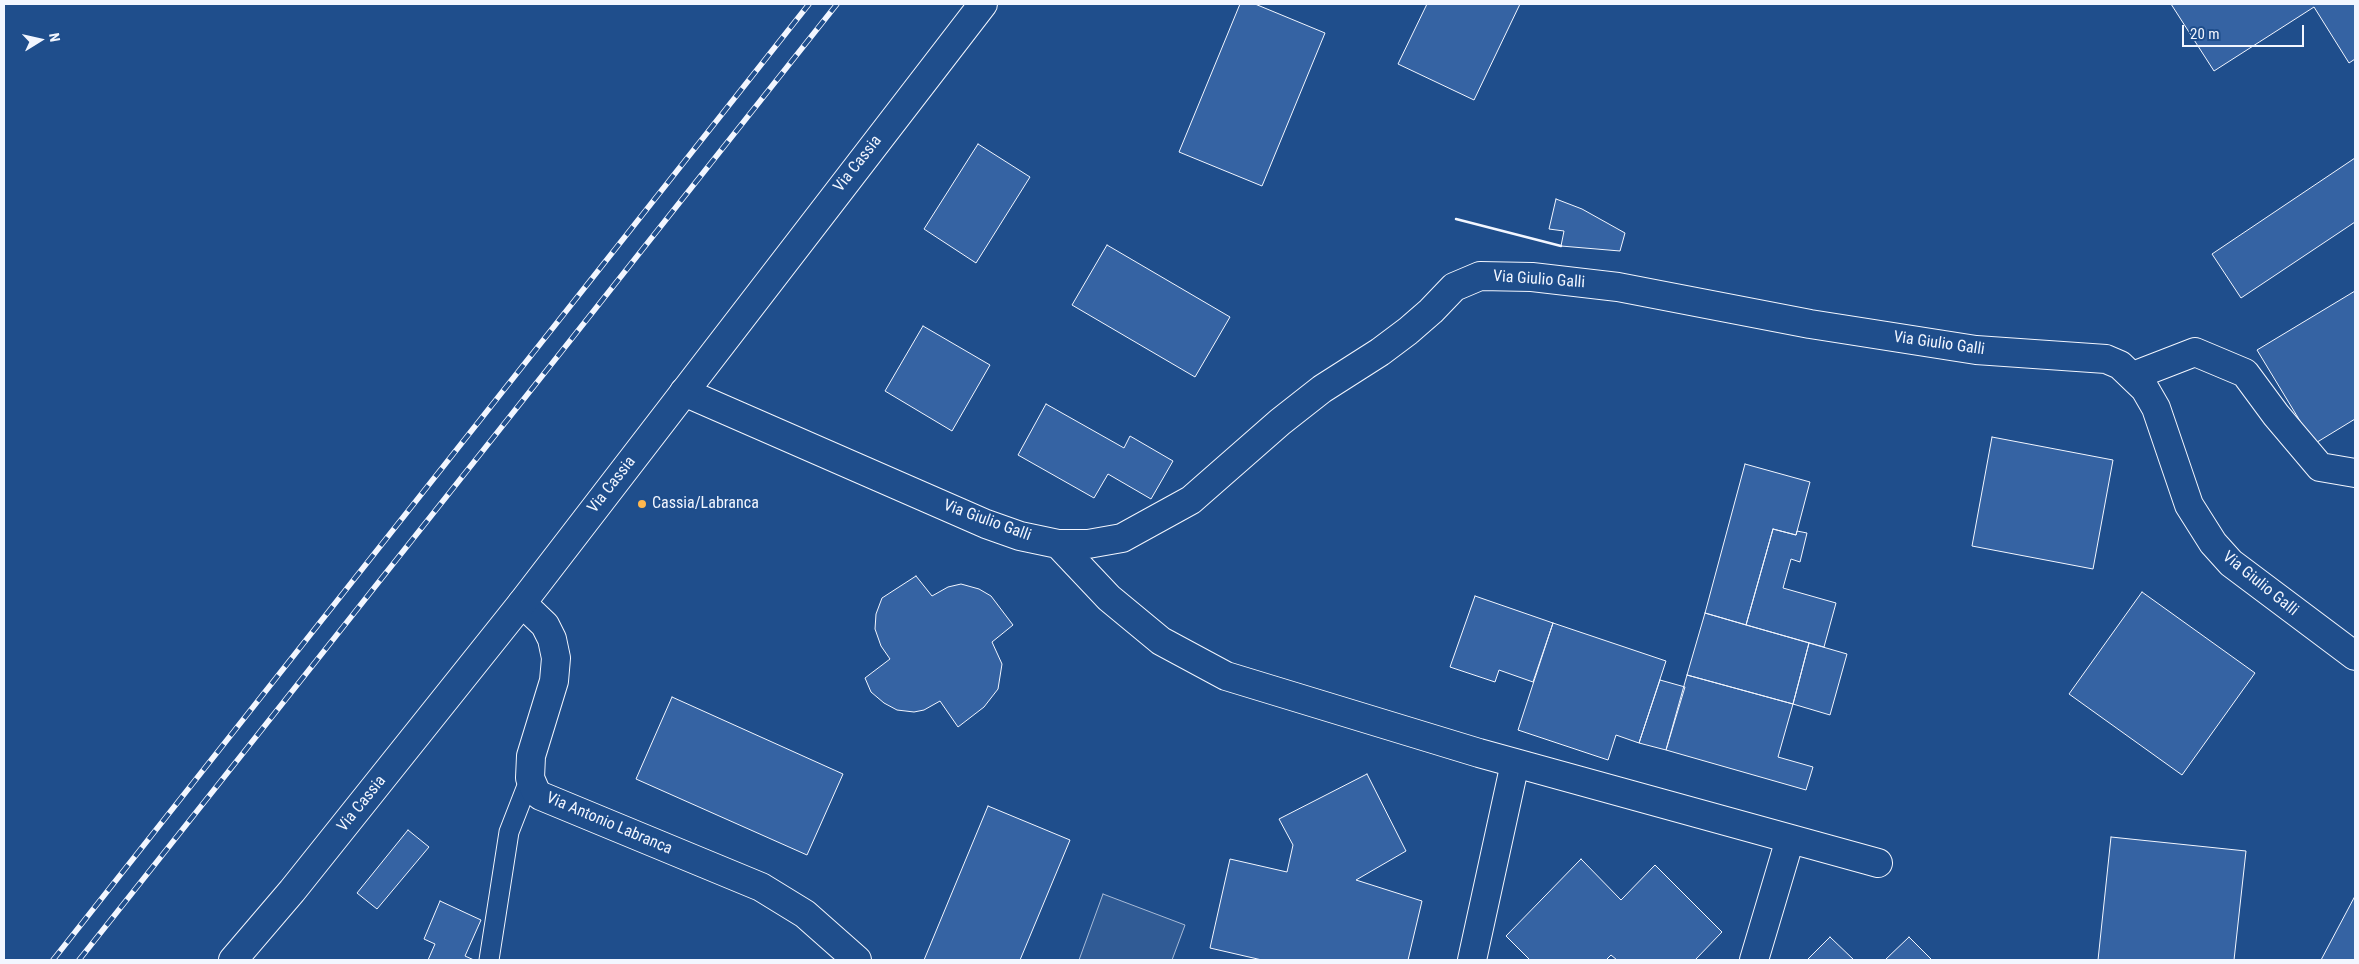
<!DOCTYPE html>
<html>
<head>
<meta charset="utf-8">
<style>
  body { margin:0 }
  #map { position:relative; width:2359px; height:964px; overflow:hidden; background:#1f4e8c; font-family:"Roboto Condensed",sans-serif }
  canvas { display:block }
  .frame { position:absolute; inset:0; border:5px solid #f2f6ff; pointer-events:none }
  .north { position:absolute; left:15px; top:15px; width:50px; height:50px; -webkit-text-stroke:4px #1f4e8c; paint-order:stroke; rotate:80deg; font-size:14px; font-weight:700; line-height:20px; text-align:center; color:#f2f6ff }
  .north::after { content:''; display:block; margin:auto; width:18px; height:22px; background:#f2f6ff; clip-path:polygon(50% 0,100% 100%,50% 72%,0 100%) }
  .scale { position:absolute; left:2182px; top:25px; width:122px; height:22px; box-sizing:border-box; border:2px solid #f2f6ff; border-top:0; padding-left:6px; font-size:15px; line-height:18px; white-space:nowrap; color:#f2f6ff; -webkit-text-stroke:4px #1f4e8c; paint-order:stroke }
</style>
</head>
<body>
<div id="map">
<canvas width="2359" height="964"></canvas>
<div class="frame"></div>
<div class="north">N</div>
<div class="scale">20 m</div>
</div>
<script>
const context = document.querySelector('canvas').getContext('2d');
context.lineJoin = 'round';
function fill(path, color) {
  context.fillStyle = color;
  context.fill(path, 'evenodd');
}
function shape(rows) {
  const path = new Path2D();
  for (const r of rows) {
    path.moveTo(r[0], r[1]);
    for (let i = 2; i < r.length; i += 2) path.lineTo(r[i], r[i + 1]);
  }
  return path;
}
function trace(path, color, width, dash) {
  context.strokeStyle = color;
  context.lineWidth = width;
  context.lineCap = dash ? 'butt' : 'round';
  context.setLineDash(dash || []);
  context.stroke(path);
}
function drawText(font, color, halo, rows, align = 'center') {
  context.font = font + ' "Roboto Condensed",sans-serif';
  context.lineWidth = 4;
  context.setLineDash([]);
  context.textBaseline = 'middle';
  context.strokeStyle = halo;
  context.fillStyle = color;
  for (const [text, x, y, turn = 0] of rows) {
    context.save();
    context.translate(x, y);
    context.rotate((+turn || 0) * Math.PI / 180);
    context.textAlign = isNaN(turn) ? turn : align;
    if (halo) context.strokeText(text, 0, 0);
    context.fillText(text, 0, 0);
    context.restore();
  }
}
const built = shape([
  [1103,894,1185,925,1172,960,1079,960,1103,894]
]);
const building = shape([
  [1240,4,1255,4,1325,33,1262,186,1179,152,1240,4],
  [1427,4,1520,4,1474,100,1398,64,1427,4],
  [2171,4,2355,4,2355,59,2349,63,2314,7,2214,71,2171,4],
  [978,144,1030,177,976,263,924,229,978,144],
  [2355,158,2355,222,2241,298,2212,254,2355,158],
  [1556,199,1582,209,1625,233,1620,251,1561,246,1564,231,1549,229,1556,199],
  [1107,245,1230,317,1195,377,1072,305,1107,245],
  [2355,291,2355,419,2314,444,2257,350,2355,291],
  [923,326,990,365,952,431,885,391,923,326],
  [1046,404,1124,448,1130,436,1173,461,1151,499,1108,474,1094,498,1018,455,1046,404],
  [1992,437,2113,460,2093,569,1972,546,1992,437],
  [1745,464,1810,482,1796,535,1773,529,1746,625,1705,613,1745,464],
  [1773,529,1796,535,1797,531,1807,533,1800,562,1791,559,1783,588,1836,603,1824,647,1746,625,1773,529],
  [916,576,932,596,948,587,961,584,979,589,991,596,1013,625,992,642,1002,664,998,689,984,707,958,727,940,701,924,710,914,712,897,710,884,703,871,692,865,678,890,659,881,646,875,629,876,614,882,598,916,576],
  [2142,592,2255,673,2182,775,2069,694,2142,592],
  [1475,596,1553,623,1533,682,1499,670,1495,682,1450,667,1475,596],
  [1705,613,1809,643,1793,704,1687,675,1705,613],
  [1553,623,1666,661,1639,743,1616,735,1608,760,1518,730,1553,623],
  [1809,643,1847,654,1830,715,1793,704,1809,643],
  [1687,675,1793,704,1778,757,1813,767,1806,790,1666,750,1687,675],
  [1660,680,1685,687,1666,750,1639,743,1660,680],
  [672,697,843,774,807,855,636,779,672,697],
  [1367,774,1406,851,1356,880,1422,901,1408,960,1262,960,1210,948,1230,859,1287,872,1293,845,1279,819,1367,774],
  [988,806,1070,840,1020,960,924,960,988,806],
  [408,830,429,847,377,909,357,893,408,830],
  [2111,837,2246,851,2234,960,2098,960,2111,837],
  [1581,859,1621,900,1655,865,1722,932,1695,960,1617,960,1611,955,1606,960,1530,960,1506,936,1581,859],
  [2355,896,2355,960,2321,960,2355,896],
  [440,901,481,920,465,956,474,960,428,960,435,944,424,939,440,901],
  [1830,937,1854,960,1807,960,1830,937],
  [1909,937,1932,960,1885,960,1909,937]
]);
const service = shape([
  [489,960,509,832,530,778]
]);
const minor = shape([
  [2133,376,2195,352,2245,373,2276,415,2320,467,2355,473],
  [684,392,986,524,1020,536,1058,544,1088,544,1122,538,1191,500,1280,422,1322,389,1380,352,1408,331,1431,311,1454,287,1480,276,1532,277,1618,287,1810,324,1976,350,2106,359,2120,365,2145,389,2156,408,2189,505,2213,543,2231,563,2355,656],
  [1058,544,1109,598,1161,641,1226,676,1479,753,1878,863],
  [522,603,545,625,552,639,556,658,554,681,531,756,530,778,536,792,541,796,761,887,805,914,857,960],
  [1472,960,1515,763],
  [1754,960,1790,839]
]);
const primary = shape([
  [233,960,292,891,522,603,983,4]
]);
const rail = shape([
  [53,960,809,4],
  [79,960,837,4]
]);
const wall = shape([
  [1456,219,1561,246]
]);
const markers = [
  [642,504,5,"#ffb74d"]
];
const streetNames = [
  ["Via Cassia",858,164,-52],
  ["Via Giulio Galli",1539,280,4],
  ["Via Giulio Galli",1939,344,8],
  ["Via Cassia",612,485,-52],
  ["Via Giulio Galli",987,521,20],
  ["Via Giulio Galli",2260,584,39],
  ["Via Cassia",362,804,-51],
  ["Via Antonio Labranca",609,824,23]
];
const poiNames = [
  ["Cassia/Labranca",652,504]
];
fill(built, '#305b95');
trace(built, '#a8bbd7', 1);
fill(building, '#3563a3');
trace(building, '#f2f6ff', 1);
trace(service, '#f2f6ff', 21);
trace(minor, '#f2f6ff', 30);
trace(primary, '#f2f6ff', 30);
trace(service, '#1f4e8c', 19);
trace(minor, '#1f4e8c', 28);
trace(primary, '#1f4e8c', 28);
trace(rail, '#f2f6ff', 5.5);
trace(rail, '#1f4e8c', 4, [11]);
trace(wall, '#f2f6ff', 2.5);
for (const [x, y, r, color] of markers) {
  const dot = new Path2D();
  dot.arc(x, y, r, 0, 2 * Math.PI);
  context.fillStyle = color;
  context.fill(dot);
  trace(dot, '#1f4e8c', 2);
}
drawText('16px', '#f2f6ff', '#1f4e8c', streetNames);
drawText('16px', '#f2f6ff', '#1f4e8c', poiNames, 'left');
</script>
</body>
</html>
